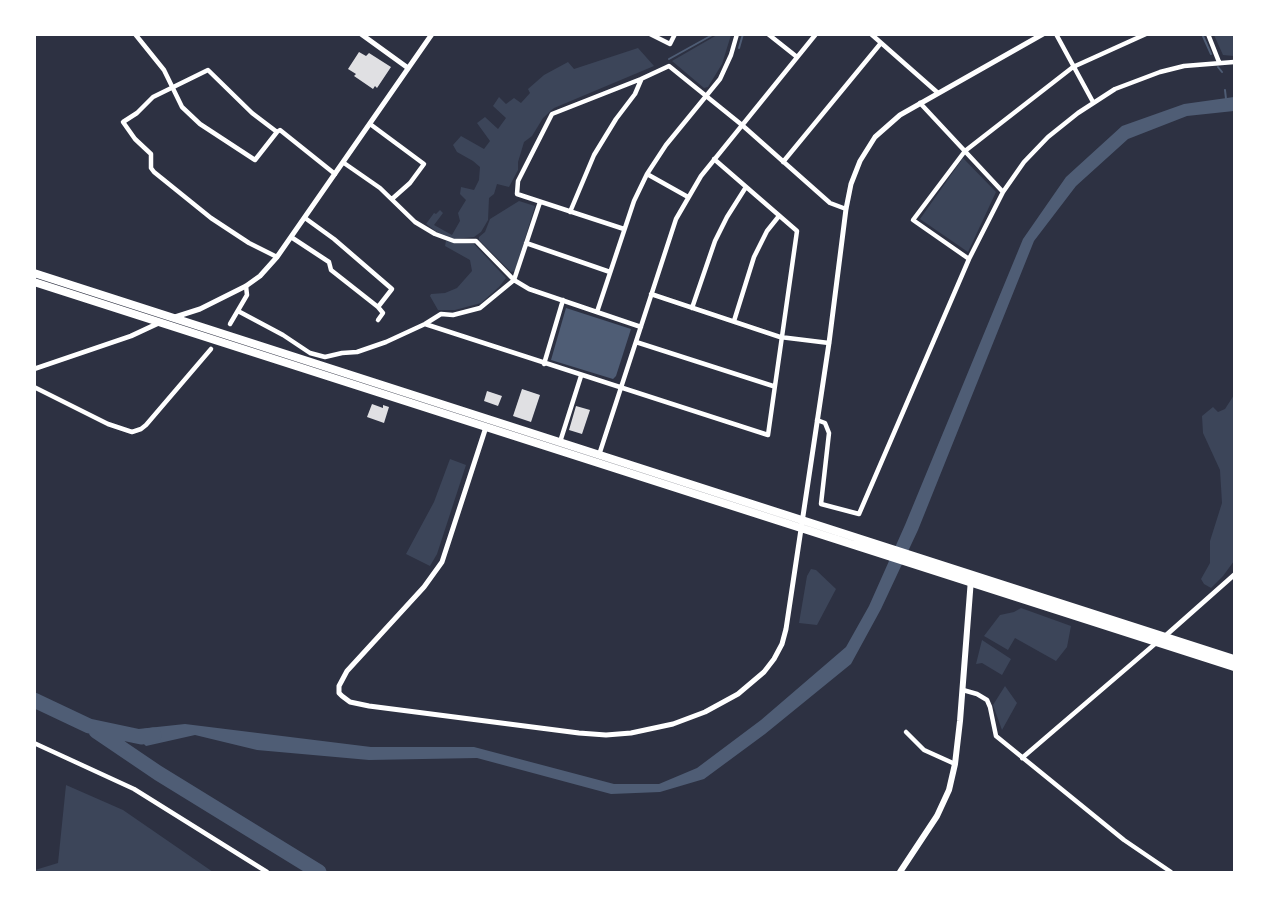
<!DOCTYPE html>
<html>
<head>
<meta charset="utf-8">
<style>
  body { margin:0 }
  #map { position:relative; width:1269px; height:907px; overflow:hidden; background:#2d3142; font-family:Jost,sans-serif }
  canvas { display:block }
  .frame { position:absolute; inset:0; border:36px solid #fff; pointer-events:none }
</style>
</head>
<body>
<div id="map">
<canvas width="1269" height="907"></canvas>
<div class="frame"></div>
</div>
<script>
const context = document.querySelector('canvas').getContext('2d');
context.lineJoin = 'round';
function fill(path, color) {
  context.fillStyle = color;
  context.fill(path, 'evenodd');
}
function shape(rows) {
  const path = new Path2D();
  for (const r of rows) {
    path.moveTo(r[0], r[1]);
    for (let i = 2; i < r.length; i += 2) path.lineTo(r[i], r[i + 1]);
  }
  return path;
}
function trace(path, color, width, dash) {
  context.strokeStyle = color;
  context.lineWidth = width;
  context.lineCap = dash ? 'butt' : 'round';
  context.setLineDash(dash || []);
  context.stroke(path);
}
const green = shape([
  [717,35,731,35,722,64,708,87,704,88,672,61],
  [1214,35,1234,35,1234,56,1223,55],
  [638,48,654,66,554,108,543,118,532,136,524,142,518,162,518,170,509,187,497,184,494,194,489,198,488,220,481,232,474,237,454,239,437,232,426,224,434,213,436,214,440,210,443,213,434,225,452,235,460,221,458,213,466,200,460,194,461,187,474,190,479,180,480,167,473,161,457,152,453,145,461,136,484,149,490,141,477,123,485,117,498,129,506,118,493,106,499,97,506,104,514,98,521,103,530,93,528,89,544,75,568,62,574,69],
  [963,158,996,192,968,252,920,219],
  [519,201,535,206,515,271,511,272,479,240,479,237,485,232,490,219],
  [446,241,474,244,506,278,499,287,481,303,455,310,438,310,430,296,431,294,445,293,457,288,472,271,470,260,445,246],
  [1234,395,1234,561,1223,576,1211,588,1204,584,1201,579,1210,563,1210,541,1222,503,1220,470,1203,433,1202,416,1213,407,1218,412,1225,409],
  [450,459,466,465,437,554,430,566,406,554,434,502],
  [811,569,816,570,836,589,817,625,799,623,807,576],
  [1021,608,1071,626,1067,647,1056,661,1015,638,1008,650,984,636,1000,615,1014,612],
  [982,640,1011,659,1002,675,982,663,976,664],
  [1005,686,1017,703,1002,730,993,705],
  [66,785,123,810,213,872,35,872,35,870,58,863]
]);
const water = shape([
  [1234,97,1234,111,1187,116,1128,139,1076,186,1034,241,918,530,881,609,851,664,765,734,704,779,660,792,611,794,477,758,369,760,257,750,195,735,146,746,129,730,185,724,371,747,474,747,614,784,659,784,697,768,761,720,846,647,869,606,905,525,1023,239,1066,177,1122,126,1184,104],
  [566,308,631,329,616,376,613,379,551,360]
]);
const stream = shape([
  [1202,34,1211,54],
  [739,48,743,34],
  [669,59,714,34],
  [1218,67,1222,72],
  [1225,90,1226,99]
]);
const river = shape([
  [34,700,89,726,141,737,154,735],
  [96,731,158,773,319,872]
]);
const building = shape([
  [359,52,366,56,369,53,391,67,377,88,375,86,373,89,354,76,356,74,348,69],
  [522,389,540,395,531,422,513,416],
  [487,391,502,396,498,406,484,401],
  [372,404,383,408,383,405,389,407,384,423,367,417],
  [576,406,590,410,582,434,569,430]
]);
const minor = shape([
  [135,34,164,70,182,107,200,124,255,160,277,132],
  [650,34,670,44,675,34],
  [768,34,797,57],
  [871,34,938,93],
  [1056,34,1093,102],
  [1208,34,1219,62],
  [920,103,1003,192],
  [370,124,424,164,410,183,392,199],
  [783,162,881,43],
  [344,163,380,188,415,222,435,234,454,241,476,241,514,280,529,289,641,327],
  [647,174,688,197],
  [570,212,594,155,616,119,635,94,641,80],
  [305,218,334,239,392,289,378,307],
  [624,229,517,194,518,181,552,114,641,79,669,66,742,125,830,203,846,209],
  [291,237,329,262,331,270,378,307,383,313,378,320],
  [526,243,610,272],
  [277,257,249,243,211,218,154,172,151,168,151,154,135,139,123,122,137,113,153,97,208,70,252,113,277,132,280,130,335,174],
  [969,259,913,220,965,151,1073,67,1146,34],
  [651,294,780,337,829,343],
  [692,308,715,241,727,217,746,187],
  [238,311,283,335,310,353,325,357,342,353,357,352,386,342,425,324,441,314,453,315,480,308,514,280,540,202],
  [597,312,634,201,647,174,666,145,720,79,731,55,737,34],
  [734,321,754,257,767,231,779,216],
  [230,324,247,295,246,286],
  [425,324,768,435,797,231,714,159],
  [636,342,773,386],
  [544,364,563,300],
  [34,387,108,424,132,432,141,429,146,425,211,349],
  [817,420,825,423,829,433,821,504,859,514,969,259,1003,192,1024,162,1048,137,1078,113,1115,89,1160,72,1184,66,1234,62],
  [560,442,581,376],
  [599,455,676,219,701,176,816,34],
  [963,690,977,694,987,700,990,707,996,736,1124,840,1171,872],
  [906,732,924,750,955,764],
  [34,743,134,789,267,872],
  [1022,758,1156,643]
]);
const tertiary = shape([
  [361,34,408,68],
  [175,317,200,309,246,286,260,276,277,257,432,34],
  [34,369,131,336,161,322],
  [486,427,442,562,424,587,347,671,339,686,339,693,342,696,350,702,369,706,579,733,606,735,631,733,673,724,705,712,738,694,764,672,774,659,782,644,786,629,829,343,846,209,851,184,860,161,875,137,900,115,1043,34],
  [1164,637,1234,575]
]);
const secondary = shape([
  [900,872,937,816,949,790,955,764,960,721,971,579]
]);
const trunk = shape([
  [34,273,1234,659],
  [34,282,1234,667]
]);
fill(green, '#3c4559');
fill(water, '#4f5d75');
trace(stream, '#4f5d75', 2);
trace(river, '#4f5d75', 15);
fill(building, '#e0e0e3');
trace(minor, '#fff', 4.5);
trace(tertiary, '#fff', 5);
trace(secondary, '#fff', 6);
trace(trunk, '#fff', 8);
</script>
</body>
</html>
